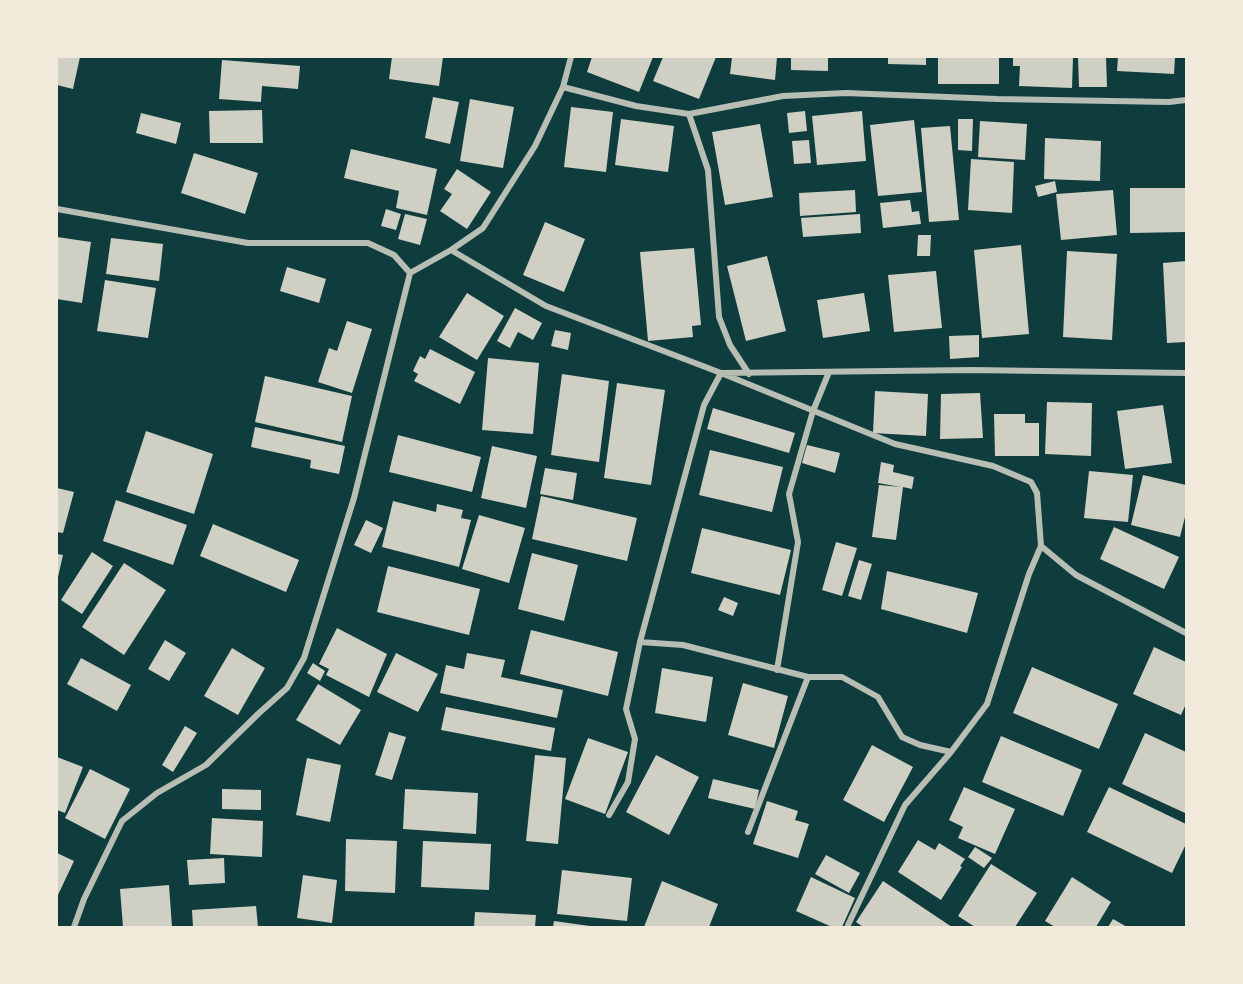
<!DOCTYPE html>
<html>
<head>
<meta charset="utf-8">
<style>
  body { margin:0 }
  #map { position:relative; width:1243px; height:984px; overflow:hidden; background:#0f3d3e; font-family:"Asap Condensed",sans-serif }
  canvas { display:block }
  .frame { position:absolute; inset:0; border:58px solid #f1e9da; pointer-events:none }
</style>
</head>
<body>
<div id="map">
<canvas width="1243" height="984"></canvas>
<div class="frame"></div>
</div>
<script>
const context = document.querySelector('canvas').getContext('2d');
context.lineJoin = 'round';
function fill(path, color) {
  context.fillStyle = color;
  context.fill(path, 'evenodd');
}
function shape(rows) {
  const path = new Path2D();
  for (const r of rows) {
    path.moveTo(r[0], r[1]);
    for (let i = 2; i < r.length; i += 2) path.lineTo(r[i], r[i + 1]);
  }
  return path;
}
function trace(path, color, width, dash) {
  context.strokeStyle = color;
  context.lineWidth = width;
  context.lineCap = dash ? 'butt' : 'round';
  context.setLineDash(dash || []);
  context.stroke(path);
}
const building = shape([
  [57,57,80,57,73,89,57,85],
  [392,57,443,57,439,86,389,79],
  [592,57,653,57,639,92,587,72],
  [663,57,716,57,699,99,653,81],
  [732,57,777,57,775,80,730,74],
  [791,57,828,57,828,71,791,70],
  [888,57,926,57,926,65,888,64],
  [938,57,999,57,999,84,938,84],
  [1013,57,1073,57,1072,88,1019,86,1020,66,1013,66],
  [1078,57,1106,57,1107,87,1079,87],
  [1118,57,1175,57,1174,74,1117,71],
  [222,60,300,66,298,89,262,86,261,102,219,99],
  [433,97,459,102,450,144,425,138],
  [470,99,514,107,503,168,460,161],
  [571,107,613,112,606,172,564,167],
  [262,110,263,143,210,143,209,111],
  [805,111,807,131,789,133,787,113],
  [862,111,866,161,817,165,812,116],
  [141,113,181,123,176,144,136,133],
  [621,119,674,126,668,172,615,165],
  [958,119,973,119,972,151,958,150],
  [914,120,922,192,878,196,870,125],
  [980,121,1027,124,1025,160,978,157],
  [760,124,773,197,725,205,712,132],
  [950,126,959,220,929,222,921,128],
  [1045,138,1101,141,1100,181,1044,179],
  [809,140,811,163,794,164,792,141],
  [351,149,437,169,427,215,396,208,399,191,344,178],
  [194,153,258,173,245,214,181,193],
  [971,159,1014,162,1012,213,968,210],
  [457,169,491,192,467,229,440,211,452,194,444,189],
  [1055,181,1057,192,1038,197,1035,186],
  [1130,188,1186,188,1186,232,1130,233],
  [855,190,856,212,800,216,799,193],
  [1113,190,1117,235,1061,240,1056,194],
  [910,200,912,212,919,211,921,224,883,228,880,203],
  [386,209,401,214,396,230,381,226],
  [405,214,427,219,420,245,398,239],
  [860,214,861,233,803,237,801,218],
  [545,222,585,239,564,292,523,275],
  [918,235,931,235,930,256,917,256],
  [57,237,91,242,82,303,57,299],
  [111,238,163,244,159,281,106,274],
  [1021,245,1029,334,982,338,974,250],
  [694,248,701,325,692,326,693,337,648,341,640,252],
  [1067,251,1117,254,1112,340,1063,337],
  [767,256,786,331,746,341,727,266],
  [1186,261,1186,342,1167,343,1163,263],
  [287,267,326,279,319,303,280,291],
  [936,271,942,328,894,332,888,275],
  [105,280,156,288,148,338,97,331],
  [467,293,504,316,477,360,439,337],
  [864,293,870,331,823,338,817,300],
  [515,308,542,323,533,340,518,332,510,348,497,341],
  [347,321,372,329,352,393,318,382,329,348,337,351],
  [555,330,571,333,568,350,551,346],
  [979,335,979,357,950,359,949,336],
  [430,349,475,372,460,404,414,381,418,374,413,371,420,356,425,359],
  [488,358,539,363,533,434,482,430],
  [562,374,609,381,599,462,551,455],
  [265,376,352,396,342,442,255,422],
  [617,383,665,390,651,485,604,478],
  [875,391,928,394,926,436,873,433],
  [980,393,983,438,940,439,941,394],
  [1047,402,1092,403,1091,456,1045,454],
  [1163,405,1172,463,1125,469,1117,411],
  [713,408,795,433,789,453,707,429],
  [994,414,1025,414,1025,423,1039,423,1039,456,995,456],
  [255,427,345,446,339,474,310,468,311,460,251,447],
  [146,431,213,454,194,514,126,492],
  [398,435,481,457,472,492,389,472],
  [807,445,840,453,835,473,802,463],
  [492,446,537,456,526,508,481,498],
  [710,450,783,467,772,512,699,495],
  [881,462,894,465,893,472,914,477,912,489,903,487,896,540,872,537,879,485,901,487,878,483],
  [545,468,577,473,573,500,540,494],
  [1089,471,1133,475,1128,522,1084,518],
  [1143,475,1186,485,1186,513,1180,537,1131,525],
  [57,488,74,492,63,533,57,532],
  [541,496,637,518,627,561,532,539],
  [116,500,187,525,173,565,103,541],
  [393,501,436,512,437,504,463,510,461,518,471,520,459,567,382,547],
  [479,515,525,528,509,583,462,569],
  [366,520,383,528,371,553,354,545],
  [213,524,299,560,286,592,200,556],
  [1114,527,1179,557,1164,589,1100,559],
  [702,528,791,550,780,595,691,573],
  [836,542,857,548,842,596,822,590],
  [92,552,113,566,82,614,61,600],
  [532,553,578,565,564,621,518,609],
  [57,554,63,555,58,577,57,577],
  [859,560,872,564,861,600,848,596],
  [124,563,166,590,124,655,82,627],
  [388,566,480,589,469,635,377,612],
  [887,571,978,593,967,633,881,609],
  [724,597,738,603,733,616,718,610],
  [337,628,387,654,369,697,326,675,329,669,319,664],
  [531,630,618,652,608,696,520,674],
  [165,640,186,653,169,681,148,669],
  [1154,647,1186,662,1186,704,1181,715,1133,694],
  [232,648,265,668,238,715,204,696],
  [396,653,438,674,418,712,377,692],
  [467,653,505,660,501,677,563,690,557,718,440,693,446,665,464,669],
  [81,658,131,685,117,711,67,684],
  [313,663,325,671,320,681,307,673],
  [1032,667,1118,704,1099,749,1013,713],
  [662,668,713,677,706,722,655,713],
  [743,683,788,696,774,748,728,735],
  [318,684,361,710,340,745,296,720],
  [446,707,555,728,551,751,441,730],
  [185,726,197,733,173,772,162,765],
  [389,732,406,737,392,780,375,775],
  [1145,733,1186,752,1185,813,1122,784],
  [1001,736,1082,770,1063,816,982,782],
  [588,738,628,752,605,814,565,799],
  [872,745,913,767,884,822,843,800],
  [535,755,566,758,558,844,526,841],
  [656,755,699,777,669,835,626,812],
  [57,757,83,767,65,813,57,810],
  [307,758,341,765,330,822,296,815],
  [90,769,130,789,105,839,65,818],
  [713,779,759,790,755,809,708,798],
  [964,787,1015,809,995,854,958,838,963,827,949,820],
  [1109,787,1186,824,1186,844,1172,873,1087,832],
  [222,789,261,790,261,810,222,809],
  [405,789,478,793,476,834,403,829],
  [767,801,798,811,795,820,809,824,798,858,753,844],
  [212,818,263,821,262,857,210,854],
  [346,839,397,841,395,893,345,891],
  [918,840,935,850,939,843,965,859,960,866,962,867,941,900,898,872],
  [423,841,491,844,489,890,421,887],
  [975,847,992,858,984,868,968,857],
  [57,853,74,861,57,897],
  [826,855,860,873,849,893,815,874],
  [224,858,225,883,189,885,187,860],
  [991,864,1037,893,1015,927,975,927,958,916],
  [562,870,632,878,627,921,557,914],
  [303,875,337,880,332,923,297,918],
  [811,877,855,898,842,927,832,927,796,911],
  [1072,877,1111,902,1096,927,1055,927,1045,921],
  [662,881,718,904,709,927,644,927],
  [883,881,952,927,863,927,856,922],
  [169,885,172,927,123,927,120,889],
  [256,906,258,927,193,927,192,910],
  [475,912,536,915,535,927,474,927],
  [1113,919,1127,927,1108,927],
  [554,921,590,926,590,927,553,927]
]);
const minor = shape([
  [563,87,636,106,689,114,783,96,846,93,997,99,1169,102,1186,100],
  [689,114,708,170,719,317,730,345,749,374],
  [57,209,248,243,368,243,394,255,410,273],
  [451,250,546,306,721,373,895,444,993,466,1031,482,1037,493,1041,546,1029,574,987,704,951,752,905,805,848,925],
  [1041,546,1076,575,1186,633],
  [640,642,683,645,808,677,842,677,878,697,902,737,920,745,951,752],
  [777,670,798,542,789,494,813,411,829,372],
  [609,815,628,782,635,739,626,709,640,642,704,405,721,373,971,370,1186,373],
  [748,832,808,677],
  [74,927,84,899,122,821,157,793,206,765,258,714,287,688,304,658,354,498,410,273,451,250,483,228,535,146,563,87,571,57]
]);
fill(building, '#cfcfc3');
trace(minor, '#b8beb3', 6);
</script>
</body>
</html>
